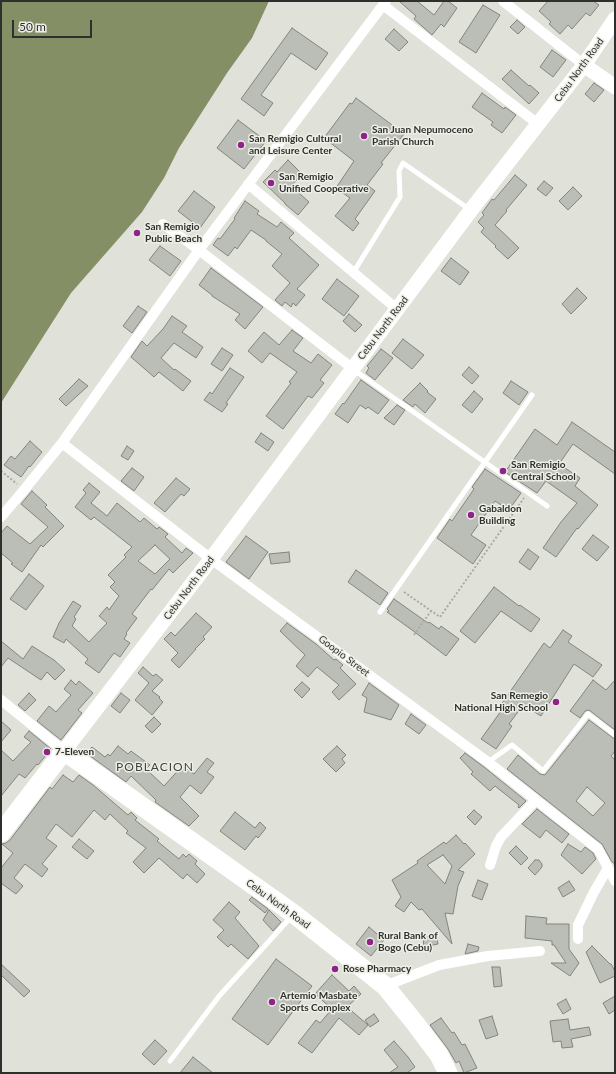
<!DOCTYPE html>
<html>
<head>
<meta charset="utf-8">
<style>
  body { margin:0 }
  #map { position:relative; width:616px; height:1074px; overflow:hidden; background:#e0e2da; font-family:Lato,sans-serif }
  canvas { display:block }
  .frame { position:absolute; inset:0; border:2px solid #2f302d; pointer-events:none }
  .scale { position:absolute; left:12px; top:20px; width:80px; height:18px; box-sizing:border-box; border:2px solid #2f302d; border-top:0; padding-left:5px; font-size:12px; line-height:14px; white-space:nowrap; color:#2f302d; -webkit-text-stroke:3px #edefe7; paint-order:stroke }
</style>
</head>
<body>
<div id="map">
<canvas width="616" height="1074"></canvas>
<div class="frame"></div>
<div class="scale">50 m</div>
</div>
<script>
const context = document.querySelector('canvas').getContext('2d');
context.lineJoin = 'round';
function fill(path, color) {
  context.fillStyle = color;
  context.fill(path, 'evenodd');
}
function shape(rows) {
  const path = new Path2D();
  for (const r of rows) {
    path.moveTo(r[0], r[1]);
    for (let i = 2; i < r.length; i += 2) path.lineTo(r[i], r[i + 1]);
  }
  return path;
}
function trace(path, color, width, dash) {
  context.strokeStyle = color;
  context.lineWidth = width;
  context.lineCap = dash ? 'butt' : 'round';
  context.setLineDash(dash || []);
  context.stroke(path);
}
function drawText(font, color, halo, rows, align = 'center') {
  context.font = font + ' Lato,sans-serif';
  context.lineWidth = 3;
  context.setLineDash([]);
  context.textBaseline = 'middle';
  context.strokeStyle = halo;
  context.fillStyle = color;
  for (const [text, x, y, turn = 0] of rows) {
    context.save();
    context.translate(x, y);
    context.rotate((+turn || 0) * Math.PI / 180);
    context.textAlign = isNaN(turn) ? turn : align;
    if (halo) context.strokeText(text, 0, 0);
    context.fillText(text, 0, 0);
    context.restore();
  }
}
const water = shape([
  [1,1,269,1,252,38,227,73,179,148,164,178,142,212,71,293,1,403]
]);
const building = shape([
  [399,1,417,1,434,15,444,1,448,1,457,8,444,27,441,24,432,35,414,19,416,16,399,1],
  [548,1,593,1,599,5,590,16,586,13,572,29,568,25,560,34,549,24,551,22,539,11,548,1],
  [483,5,500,15,476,53,459,42,483,5],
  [517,20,525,27,518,34,510,27,517,20],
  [292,28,328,53,316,70,291,53,261,95,273,103,264,116,241,99,292,28],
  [394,29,408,42,399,51,385,39,394,29],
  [552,50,566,60,553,77,540,67,552,50],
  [511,70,529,86,530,85,539,93,529,104,502,79,511,70],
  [594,83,604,90,594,102,585,94,594,83],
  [482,93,504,109,505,107,516,115,502,133,491,125,493,122,472,107,482,93],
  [356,98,404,134,381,163,383,164,367,185,375,191,355,219,359,223,353,231,335,216,350,198,336,188,354,161,324,138,350,103,352,104,356,98],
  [238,120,266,141,244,169,217,148,238,120],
  [288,160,302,174,291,186,309,202,298,215,285,204,285,203,263,182,275,170,277,172,288,160],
  [515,175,527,185,506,210,507,211,495,225,519,248,508,259,495,247,496,246,481,232,484,228,478,222,484,215,482,213,492,199,494,200,515,175],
  [544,181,553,188,546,196,537,189,544,181],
  [573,187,582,196,568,210,559,201,573,187],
  [194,191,215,207,200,228,178,211,194,191],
  [245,201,259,211,257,214,277,227,281,222,294,233,289,238,319,265,297,289,305,295,296,306,293,303,291,307,285,302,282,306,275,300,290,283,272,266,282,254,266,241,266,240,251,230,237,249,235,247,228,256,213,245,218,238,220,239,235,219,234,218,245,201],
  [160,246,181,261,170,276,149,260,160,246],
  [451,258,469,272,460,285,441,271,451,258],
  [211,268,263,307,245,329,235,320,240,314,212,296,212,295,199,285,211,268],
  [337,279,359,296,344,316,322,299,337,279],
  [577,288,587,298,571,314,562,304,577,288],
  [138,306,147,312,132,333,123,326,138,306],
  [349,314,362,325,355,332,343,321,349,314],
  [172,316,187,326,182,332,203,347,196,358,174,343,161,358,174,370,175,369,191,381,183,391,159,372,154,377,131,357,142,341,147,346,163,329,172,316],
  [292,330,303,338,293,351,311,363,318,354,332,365,320,380,324,383,312,398,308,396,283,429,266,416,291,383,289,382,297,372,270,353,262,363,248,351,264,332,279,345,292,330],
  [403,339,424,355,412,369,392,353,403,339],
  [222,348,233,355,222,371,211,364,222,348],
  [381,349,393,358,375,380,366,373,369,368,367,366,381,349],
  [469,367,479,376,472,384,462,375,469,367],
  [230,368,244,377,226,403,228,404,222,412,204,400,210,392,212,394,230,368],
  [79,379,88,386,66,406,59,399,79,379],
  [361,380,389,400,378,414,368,407,366,409,360,405,348,423,335,414,343,403,344,404,361,380],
  [511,381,528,392,519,405,503,393,511,381],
  [420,383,428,391,427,392,436,399,425,413,415,404,413,407,403,400,420,383],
  [474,391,483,399,472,413,462,405,474,391],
  [397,405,405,410,394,425,384,418,397,405],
  [572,422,615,452,615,474,573,444,559,464,580,478,575,486,598,505,578,529,577,528,556,557,543,548,561,522,577,503,546,481,537,493,505,472,535,429,557,445,572,422],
  [261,433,274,442,268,451,255,442,261,433],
  [30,441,42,452,30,467,29,466,21,477,4,465,11,456,15,459,30,441],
  [127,446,134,451,128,460,121,456,127,446],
  [132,468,144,477,134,491,121,481,132,468],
  [485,469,521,493,509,510,495,501,471,535,486,545,473,564,437,538,450,519,452,521,474,489,472,487,485,469],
  [176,478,190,489,184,496,181,494,165,512,154,503,176,478],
  [89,483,100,492,91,503,107,516,117,503,140,522,144,518,157,529,159,527,168,534,165,537,182,553,186,548,193,553,173,573,169,569,152,590,151,589,132,614,137,618,126,633,127,634,124,639,130,643,120,657,114,653,99,673,85,663,88,659,66,639,64,643,53,637,59,623,73,601,81,606,74,617,76,619,72,626,89,642,107,623,99,616,107,607,109,610,119,596,110,587,115,582,108,575,126,557,124,555,132,547,94,517,91,520,75,507,86,493,83,490,89,483],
  [155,545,170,559,155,574,138,561,155,545],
  [32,491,47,505,45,507,64,526,43,547,41,545,22,572,11,564,13,563,1,553,1,533,7,526,30,544,48,527,21,504,32,491],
  [593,535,609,547,597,561,582,549,593,535],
  [246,536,268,552,249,579,226,562,246,536],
  [528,549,539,557,530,570,519,562,528,549],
  [289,552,290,562,271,564,269,554,289,552],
  [356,570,388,593,380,605,348,582,356,570],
  [29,574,44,586,26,610,10,599,29,574],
  [494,587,519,606,520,605,540,619,531,632,501,611,475,643,460,631,494,587],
  [394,599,428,623,429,622,439,629,441,626,459,639,446,656,412,630,387,612,389,611,387,609,394,599],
  [196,613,212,627,203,637,205,639,195,649,196,649,179,668,171,660,178,653,164,639,171,632,175,636,196,613],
  [287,623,316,644,334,660,336,659,343,665,340,668,356,684,339,700,332,692,339,685,317,667,308,677,296,666,305,655,280,631,287,623],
  [563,630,572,636,568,642,602,665,593,677,574,664,541,716,523,705,509,724,512,726,496,749,481,739,501,711,498,709,544,643,550,648,563,630],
  [1,641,23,659,32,646,54,660,65,670,55,680,47,672,41,680,8,658,1,667,1,641],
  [143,667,153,676,156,674,163,680,152,691,160,697,159,698,163,702,152,715,135,700,149,683,138,673,143,667],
  [71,680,76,685,79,681,93,693,78,710,82,713,61,740,37,721,49,706,56,712,71,695,64,689,71,680],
  [593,680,606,690,615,680,615,730,589,710,585,711,580,718,570,711,593,680],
  [302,682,310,689,302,698,294,690,302,682],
  [369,683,399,705,391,720,364,712,367,698,362,695,369,683],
  [29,693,36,700,25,711,18,705,29,693],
  [121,693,130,700,120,713,111,706,121,693],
  [411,714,426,725,419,734,405,724,411,714],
  [154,717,161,724,152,733,145,726,154,717],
  [589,720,613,738,615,739,615,751,611,756,615,760,615,864,612,862,602,844,507,769,518,755,540,774,545,775,589,720],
  [587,787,605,803,593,816,576,801,587,787],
  [1,721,11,730,1,742,1,721],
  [29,731,51,749,38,765,37,764,25,778,19,774,1,796,1,750,13,761,31,742,24,737,29,731],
  [118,746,128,754,131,751,150,765,146,769,164,786,183,765,194,774,207,758,214,763,207,772,214,777,201,794,190,785,180,797,199,816,189,826,155,802,156,800,131,776,126,782,86,753,92,747,105,757,108,754,110,756,118,746],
  [337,746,346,755,342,759,345,763,336,772,323,759,337,746],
  [465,753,484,767,526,801,519,808,518,807,519,805,495,786,490,791,471,774,473,772,460,758,465,753],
  [63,775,73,782,79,775,93,785,128,815,131,812,137,818,135,820,159,839,157,841,179,859,183,854,186,857,189,854,197,861,195,864,205,874,197,883,187,874,183,879,159,858,144,873,133,862,146,848,126,833,128,831,110,814,105,820,94,810,72,837,56,824,46,838,57,846,42,864,48,869,42,877,25,864,14,878,23,886,16,894,1,883,1,868,13,853,2,844,6,843,10,840,50,787,52,789,63,775],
  [537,809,569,834,562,843,546,830,540,838,522,824,537,809],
  [474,810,482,817,475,825,467,817,474,810],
  [235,812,255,828,260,822,266,828,258,838,256,836,245,850,220,831,235,812],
  [456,835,464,844,465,843,475,854,458,870,464,872,458,886,453,914,445,913,452,944,422,909,419,910,411,902,404,912,395,906,401,897,392,880,418,863,417,861,427,854,444,842,446,844,456,835],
  [443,855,452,866,445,884,427,865,443,855],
  [79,839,94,851,87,859,72,847,79,839],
  [568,844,581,852,585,847,593,853,596,859,582,874,561,855,568,844],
  [516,846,528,858,521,865,509,853,516,846],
  [535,860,539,860,542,864,542,867,535,875,528,868,535,860],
  [478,880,488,884,482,900,472,896,478,880],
  [569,881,575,890,563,897,558,888,569,881],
  [252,897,268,909,265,913,249,900,252,897],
  [229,902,240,912,235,918,259,946,248,959,231,944,228,947,217,937,224,930,213,920,229,902],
  [269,910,281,922,273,931,263,920,269,910],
  [526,916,547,918,546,924,569,924,569,949,579,963,570,976,551,963,566,963,554,945,552,945,552,941,525,938,526,916],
  [369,927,384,940,371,956,356,944,369,927],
  [436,935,438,944,424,947,423,938,436,935],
  [468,944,479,947,478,951,465,954,468,944],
  [592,946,610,964,611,964,615,971,615,976,600,983,586,952,592,946],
  [276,959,312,986,268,1045,232,1019,276,959],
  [1,964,30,991,24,997,1,975,1,964],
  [492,967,500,967,502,986,494,987,492,967],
  [332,975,349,991,354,986,361,994,347,1007,368,1025,359,1035,339,1018,312,1053,298,1043,316,1020,320,1023,332,1009,315,994,332,975],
  [615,996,615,1010,609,1014,603,1003,615,996],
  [566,999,571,1009,563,1014,557,1004,566,999],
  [374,1014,379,1021,370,1027,365,1020,374,1014],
  [492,1016,498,1035,486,1039,479,1020,492,1016],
  [441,1018,452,1033,454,1032,462,1045,465,1044,477,1068,464,1073,459,1061,456,1063,448,1049,430,1025,441,1018],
  [568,1019,570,1030,589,1027,591,1035,571,1039,573,1047,562,1048,561,1041,553,1042,550,1021,568,1019],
  [155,1040,167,1051,154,1065,142,1054,155,1040],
  [394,1041,408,1057,415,1067,407,1073,389,1073,398,1067,384,1050,394,1041],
  [193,1057,213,1073,180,1073,193,1057]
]);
const path = shape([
  [1,471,17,484],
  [404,592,440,617,524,498],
  [414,635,431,611]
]);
const lane = shape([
  [353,273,400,197,399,171,403,163,469,209],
  [354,370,547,506],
  [380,612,532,395],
  [488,762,512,745,543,771,588,714,615,735],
  [170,1061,220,995,292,916]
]);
const street = shape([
  [503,1,584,65],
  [383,5,538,124],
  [248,184,397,309],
  [163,224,199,250,352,368],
  [62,443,211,559,488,762,598,849,615,881],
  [1,517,24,490,62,443,199,250,386,1],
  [1,700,64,751],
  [490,865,496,846,501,837,536,800],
  [578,939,578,925,594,892,608,868],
  [385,986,439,965,488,956,540,951]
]);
const secondary = shape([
  [584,65,615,87],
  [64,751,211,559,471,210,584,65,615,19]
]);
const highway = shape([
  [1,833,64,751,294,914,385,986,415,1023,439,1055,448,1073]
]);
const markers = [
  [364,136,4,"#8e2488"],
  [241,145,4,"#8e2488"],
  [271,183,4,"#8e2488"],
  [137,233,4,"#8e2488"],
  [503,471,4,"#8e2488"],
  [471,515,4,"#8e2488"],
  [556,702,4,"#8e2488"],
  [47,752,4,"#8e2488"],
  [370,942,4,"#8e2488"],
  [335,969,4,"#8e2488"],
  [272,1002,4,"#8e2488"]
];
const streetNames = [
  ["Cebu North Road",579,70,-54],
  ["Cebu North Road",383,328,-53],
  ["Cebu North Road",189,588,-53],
  ["Goopio Street",344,656,37],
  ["Cebu North Road",278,904,36]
];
const poiNames = [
  ["San Juan Nepumoceno",372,130],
  ["Parish Church",372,142],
  ["San Remigio Cultural",249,139],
  ["and Leisure Center",249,151],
  ["San Remigio",279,177],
  ["Unified Cooperative",279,189],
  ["San Remigio",145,227],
  ["Public Beach",145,239],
  ["San Remigio",511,465],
  ["Central School",511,477],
  ["Gabaldon",479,509],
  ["Building",479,521],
  ["San Remegio",548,696,"right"],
  ["National High School",548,708,"right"],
  ["7-Eleven",55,752],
  ["Rural Bank of",378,936],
  ["Bogo (Cebu)",378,948],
  ["Rose Pharmacy",343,969],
  ["Artemio Masbate",280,996],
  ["Sports Complex",280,1008]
];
const quarterNames = [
  ["POBLACION",155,767]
];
fill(water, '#848f66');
fill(building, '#bbbeb6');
trace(building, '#83857d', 1);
trace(path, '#a9aba4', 2, [2, 2]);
trace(lane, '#fff', 5);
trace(street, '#fff', 10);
trace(secondary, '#fff', 15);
trace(highway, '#fff', 19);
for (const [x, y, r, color] of markers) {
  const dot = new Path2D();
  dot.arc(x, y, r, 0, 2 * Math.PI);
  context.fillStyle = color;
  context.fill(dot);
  trace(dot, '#edefe7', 1.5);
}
drawText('10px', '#2f302d', '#edefe7', streetNames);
drawText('bold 10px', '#2f302d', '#edefe7', poiNames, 'left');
context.letterSpacing = '1px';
drawText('12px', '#42443e', '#edefe7', quarterNames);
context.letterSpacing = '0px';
</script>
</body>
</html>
